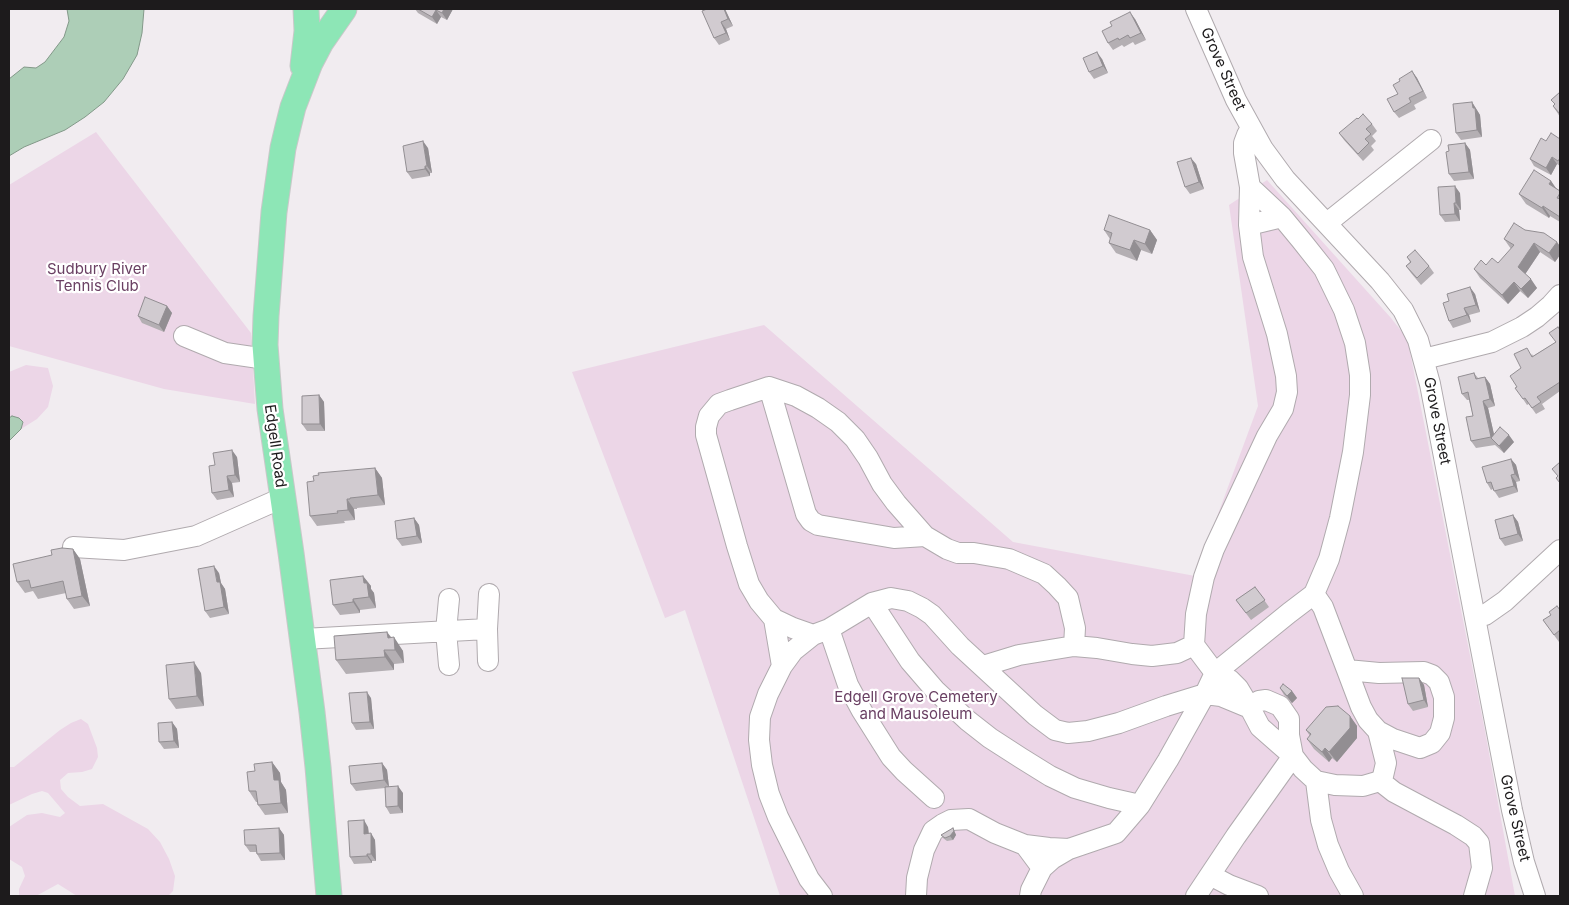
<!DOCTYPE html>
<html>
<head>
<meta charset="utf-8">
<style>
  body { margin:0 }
  #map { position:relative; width:1569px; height:905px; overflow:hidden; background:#f1ecf0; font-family:Inter,sans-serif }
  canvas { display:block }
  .frame { position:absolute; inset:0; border:10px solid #1d1b1c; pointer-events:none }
</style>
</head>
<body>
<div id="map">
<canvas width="1569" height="905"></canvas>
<div class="frame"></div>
</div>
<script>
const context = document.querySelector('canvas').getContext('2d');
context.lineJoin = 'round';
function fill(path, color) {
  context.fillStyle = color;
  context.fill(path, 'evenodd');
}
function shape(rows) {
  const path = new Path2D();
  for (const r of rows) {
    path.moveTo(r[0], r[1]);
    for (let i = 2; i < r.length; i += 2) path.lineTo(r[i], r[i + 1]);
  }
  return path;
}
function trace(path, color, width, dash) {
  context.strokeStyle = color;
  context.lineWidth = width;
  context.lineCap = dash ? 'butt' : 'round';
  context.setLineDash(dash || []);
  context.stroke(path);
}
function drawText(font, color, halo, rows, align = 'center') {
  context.font = font + ' Inter,sans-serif';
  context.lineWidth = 4.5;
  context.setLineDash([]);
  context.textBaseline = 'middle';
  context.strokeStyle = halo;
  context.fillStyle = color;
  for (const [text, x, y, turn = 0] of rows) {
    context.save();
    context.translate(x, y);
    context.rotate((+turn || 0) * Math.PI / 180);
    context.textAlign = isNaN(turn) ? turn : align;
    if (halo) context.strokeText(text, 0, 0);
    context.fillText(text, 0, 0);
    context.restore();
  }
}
const green = shape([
  [96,132,251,333,255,404,164,389,9,346,9,185],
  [1267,180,1391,318,1406,337,1409,347,1485,731,1515,896,780,896,685,610,665,618,572,372,764,325,1013,542,1195,576,1258,406,1229,205],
  [26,365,48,368,53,386,48,407,37,419,21,429,23,422,12,416,9,418,9,372],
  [81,719,88,724,97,748,98,757,92,769,82,772,68,773,60,780,61,789,68,797,80,806,103,804,148,829,160,842,169,859,175,876,173,891,168,896,77,896,58,884,36,896,22,896,19,895,19,889,25,876,22,867,9,859,9,827,27,815,42,813,60,817,65,813,48,793,42,791,32,794,9,805,9,767,14,767,60,730,71,723]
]);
const water = shape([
  [67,9,144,9,142,33,137,55,123,79,104,102,85,117,65,130,24,147,9,156,9,79,24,67,36,68,45,62,64,37,69,21,67,9],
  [12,416,19,418,23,422,21,429,9,441,9,418,12,416]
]);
const minor = shape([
  [1196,9,1236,100,1263,149,1285,179,1380,281,1403,310,1418,340,1430,384,1512,810,1524,862,1535,896],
  [1250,187,1282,217],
  [1327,223,1431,140],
  [1249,225,1282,217,1301,240,1324,269,1344,310,1355,343,1360,375,1360,395,1353,452,1340,518,1329,559,1314,594],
  [184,336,225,353,266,359],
  [1424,359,1492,342,1522,327,1537,317,1551,305,1560,295],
  [769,387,806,514,811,521,818,525,894,538,925,536],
  [73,547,124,550,196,536,282,498],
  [872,603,891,598,908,601,922,608,932,615,960,646,1035,715,1055,730,1068,733,1088,731,1119,723,1166,706,1205,694,1168,760,1140,805],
  [1475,618,1485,615,1505,601,1560,550],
  [774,619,782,666,768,694,760,717,759,740,762,765,769,794,778,817,809,879,822,896],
  [487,629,489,594],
  [829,629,848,685,862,711,891,757,904,771,934,798],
  [303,639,487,629,488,661],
  [1194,645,1196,614,1204,577,1214,549,1267,436,1283,409,1287,392,1286,376,1277,334,1253,257,1249,225,1250,187,1244,153,1244,143,1247,135,1251,128],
  [449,665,446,631,449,599],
  [782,666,793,651,813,635],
  [983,666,1019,655,1074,646],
  [1378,731,1368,720,1361,707,1347,670,1379,673,1424,672,1432,675,1439,682,1444,697,1444,718,1440,733,1432,743,1420,748,1393,739,1378,731,1386,763,1383,776,1380,781],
  [1316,781,1303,769,1293,756,1289,735,1289,719,1280,706,1266,700,1259,701,1250,708,1238,688,1230,680,1215,673,1289,613,1314,594,1323,607,1347,670],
  [1025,845,1042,868,1052,859,1069,849],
  [1210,875,1229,885,1258,896],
  [916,896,917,878,924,850,933,831,943,824,951,820,969,819,995,833,1025,845,1049,848,1069,849,1116,833,1140,805,1109,798,1075,788,1050,776,1021,758,990,738,967,720,935,690,910,661,872,603,829,629,813,635,793,628,774,619,759,601,749,584,737,546,706,435,706,427,709,416,719,404,730,400,769,387,796,396,818,408,838,422,855,439,868,458,882,484,896,503,925,536,947,549,958,553,974,553,1009,559,1044,574,1057,586,1068,598,1075,628,1074,646,1097,648,1132,654,1152,656,1177,653,1194,645,1215,673,1205,694,1221,696,1250,708,1260,727,1293,756,1236,836,1196,896],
  [1030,896,1031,890,1042,868],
  [1353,896,1339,871,1328,845,1321,820,1316,781,1335,785,1363,786,1380,781,1394,792,1456,825,1473,836,1479,843,1482,868,1474,896]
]);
const major = shape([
  [303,66,307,31,306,9],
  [329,896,318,767,312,712,291,553,270,409,265,345,266,316,274,212,283,148,288,127,293,107,310,63,321,42,344,9]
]);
const wall = shape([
  [415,9,453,9,447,20,441,17,437,24,418,13],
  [707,9,725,9,733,26,726,29,730,40,719,45,714,38],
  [1135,19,1146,40,1135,45,1133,42,1124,47,1122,45,1113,50,1108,43],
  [1102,59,1108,73,1094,79,1089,72],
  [1412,71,1417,78,1427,98,1414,105,1416,109,1399,118,1394,112,1400,81],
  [1560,92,1560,117,1553,106,1555,104,1551,100],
  [1472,102,1480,115,1482,137,1461,140,1456,133],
  [1358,119,1372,124,1377,131,1372,136,1376,141,1371,146,1374,150,1363,161,1344,140,1339,133],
  [1560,139,1560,166,1557,164,1551,175,1534,166,1530,159,1546,141],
  [1465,143,1470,150,1474,179,1454,181,1449,174,1449,151],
  [428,148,432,173,430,173,430,176,412,179,407,172],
  [1196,164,1204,189,1190,194,1185,187],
  [1551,181,1556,188,1560,191,1560,222,1550,216,1549,218,1526,204,1519,194],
  [1460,193,1461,210,1459,210,1460,221,1445,222,1440,215],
  [1104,230,1150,230,1157,240,1152,254,1141,250,1137,261,1116,253,1109,243,1110,239],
  [1525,230,1560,246,1560,255,1555,262,1540,252,1525,274,1537,288,1528,298,1520,291,1508,304,1480,278,1474,269,1486,265,1498,263,1511,249,1504,239],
  [1407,257,1429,266,1434,273,1421,285,1411,273,1406,266,1410,262],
  [1475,294,1480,312,1469,315,1471,322,1453,328,1449,321],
  [167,306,172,313,164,332,142,323,138,316],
  [1560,330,1560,391,1542,404,1545,409,1536,414,1529,404,1527,405,1523,399,1517,387,1521,368,1532,354,1533,356,1556,342],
  [1474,373,1478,378,1485,377,1490,384,1495,406,1488,408,1494,435,1514,442,1504,453,1495,445,1476,448,1471,441,1473,416,1469,400,1467,400,1462,394],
  [319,395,324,402,325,431,307,431,302,424],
  [237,457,240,482,232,483,234,497,217,500,212,493,215,465],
  [1511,459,1516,465,1520,481,1516,482,1518,492,1499,498,1493,489,1491,490,1487,483],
  [375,468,382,478,385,505,357,508,357,509,354,509,355,520,344,521,345,523,317,526,310,516,314,481],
  [1513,515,1518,522,1523,541,1505,546,1500,539],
  [414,518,419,525,422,543,402,546,397,539],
  [73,549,80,559,90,606,74,609,67,599,66,593,38,599,33,591,25,593,17,582,52,555],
  [219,573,221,583,225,589,229,614,210,618,205,611],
  [363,576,371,586,371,589,374,593,376,608,360,610,360,613,340,615,333,605],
  [1255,587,1269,607,1251,620,1236,600],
  [1560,610,1560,641,1559,642,1543,620],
  [387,632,403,651,404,663,394,664,394,670,346,674,336,660],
  [201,673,204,706,176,709,169,699],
  [1419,678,1424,685,1428,707,1413,711,1408,704],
  [1280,688,1292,691,1297,698,1292,703,1284,695],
  [371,698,374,729,356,730,352,723],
  [1350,716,1357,726,1357,738,1337,762,1332,758,1329,762,1314,749,1307,739,1310,736,1306,730],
  [172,722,177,729,179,748,164,749,159,742],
  [272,762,280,773,281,782,286,790,288,813,265,815,258,805,257,802,256,802,249,791,255,771],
  [382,763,387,770,389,787,403,793,403,813,390,814,386,807,385,788,356,791,351,784],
  [368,827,369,833,375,840,376,861,372,861,372,863,354,864,350,857],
  [279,828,284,835,285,860,261,861,257,854,256,852,250,852,245,845],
  [953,828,956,835,953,840,947,841,943,838,941,835]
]);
const shadedWall = shape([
  [444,9,453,9,447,20,442,13],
  [724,9,725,9,733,26,728,19],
  [436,10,441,17,437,24,432,17],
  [1130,12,1135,19,1146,40,1141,33],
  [721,22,726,29,730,40,726,33],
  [1097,52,1102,59,1108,73,1103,66],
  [1412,71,1417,78,1427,98,1423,91],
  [1472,102,1480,115,1482,137,1477,130],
  [423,141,428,148,432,173,427,166],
  [1465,143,1470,150,1474,179,1469,172],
  [1552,157,1557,164,1551,175,1546,168],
  [1191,158,1196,164,1204,189,1199,182],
  [425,166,430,173,430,176,425,169],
  [1551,181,1557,190,1549,184],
  [1455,186,1460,193,1461,210,1456,203],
  [1454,203,1459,210,1460,221,1455,214],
  [1543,206,1550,216,1549,218,1542,208],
  [1150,230,1157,240,1152,254,1145,244],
  [1134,240,1141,250,1137,261,1130,250],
  [1557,242,1560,246,1560,255,1555,262,1549,253],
  [1534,243,1540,252,1524,276,1518,267],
  [1531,279,1537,288,1528,298,1521,289],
  [1514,282,1520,291,1508,304,1502,295],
  [1470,287,1475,294,1480,312,1476,305],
  [167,306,172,313,164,332,159,325],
  [1464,308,1469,315,1471,322,1467,315],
  [1485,377,1490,384,1495,406,1490,399],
  [319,395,324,402,325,431,320,424],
  [1483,401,1488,408,1496,443,1491,437],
  [1509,435,1514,442,1504,453,1499,446],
  [232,450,237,457,240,482,235,475],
  [1511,459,1516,465,1520,481,1515,474],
  [375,468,382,478,385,505,378,495],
  [1511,475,1516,482,1518,492,1514,486],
  [227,476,232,483,234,497,229,490],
  [347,499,354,509,355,520,348,510],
  [1513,515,1518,522,1523,541,1518,534],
  [414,518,419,525,422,543,417,536],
  [73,549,80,559,90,606,82,596],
  [214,566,219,573,221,583,225,589,229,614,224,607,217,582],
  [363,576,371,586,371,589,374,593,376,608,369,597,364,583],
  [353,599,360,610,360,613,353,602],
  [387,632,394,642,394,637,403,651,404,663,395,650,388,638],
  [384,650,394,664,394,670,385,657],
  [194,662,201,673,204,706,197,696],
  [1419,678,1424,685,1428,707,1424,700],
  [1292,691,1297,698,1292,703,1287,696],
  [367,692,371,698,374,729,370,722],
  [1350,716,1357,726,1357,738,1337,762,1329,752],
  [172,722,177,729,179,748,174,741],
  [1325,748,1332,758,1329,762,1322,752],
  [272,762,280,773,281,782,286,790,288,813,281,803,274,780],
  [382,763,387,770,389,787,384,780],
  [398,786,403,793,403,813,398,806],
  [364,820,368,827,369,840,364,834],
  [279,828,284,835,285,860,280,853],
  [953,828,956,835,953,840,950,836],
  [371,833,375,840,376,861,371,854],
  [367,854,372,861,372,863,367,856]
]);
const building = shape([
  [418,9,444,9,442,13,436,10,432,17,418,9],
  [707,9,724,9,728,19,721,22,726,33,714,38,702,11,707,9],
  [1130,12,1141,33,1130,38,1128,35,1119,40,1118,38,1108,43,1102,31,1112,26,1110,22,1130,12],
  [1097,52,1103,66,1089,72,1083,58,1097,52],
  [1412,71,1423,91,1409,98,1411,102,1394,112,1387,99,1398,94,1393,85,1400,81,1399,79,1412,71],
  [1560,92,1560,114,1553,106,1555,104,1551,100,1560,92],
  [1472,102,1473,108,1475,108,1477,130,1456,133,1453,104,1472,102],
  [1363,114,1372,124,1366,129,1371,134,1365,139,1369,143,1358,154,1339,133,1357,118,1358,119,1363,114],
  [1551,133,1560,139,1560,158,1558,161,1552,157,1546,168,1530,159,1541,138,1546,141,1551,133],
  [423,141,427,166,425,166,425,169,407,172,403,146,423,141],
  [1465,143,1469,172,1449,174,1446,152,1449,151,1448,145,1465,143],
  [1191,158,1199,182,1185,187,1177,162,1191,158],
  [1534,170,1551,181,1549,184,1560,191,1560,193,1557,198,1560,199,1560,217,1543,206,1542,208,1519,194,1534,170],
  [1455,186,1456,203,1454,203,1455,214,1440,215,1438,187,1455,186],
  [1109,215,1150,230,1145,244,1134,240,1130,250,1109,243,1112,233,1104,230,1109,215],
  [1514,223,1525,230,1544,233,1557,242,1549,253,1534,243,1518,267,1531,279,1521,289,1514,282,1502,295,1474,269,1481,260,1486,265,1492,258,1498,263,1514,245,1504,239,1514,223],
  [1415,250,1429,266,1417,278,1406,266,1411,262,1407,257,1415,250],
  [1470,287,1476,305,1464,308,1467,315,1449,321,1443,303,1449,301,1447,294,1470,287],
  [145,297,167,306,159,325,138,316,145,297],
  [1558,327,1560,330,1560,382,1537,397,1541,402,1532,408,1525,398,1523,399,1515,388,1517,387,1510,376,1521,368,1514,354,1527,348,1532,357,1556,342,1549,333,1558,327],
  [1474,373,1476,379,1485,377,1490,399,1483,401,1491,437,1471,441,1466,417,1473,416,1468,392,1462,394,1458,377,1474,373],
  [319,395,320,424,302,424,302,396,319,395],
  [1500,427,1509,435,1499,446,1491,438,1500,427],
  [232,450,235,475,227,476,229,490,212,493,209,466,215,465,213,453,232,450],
  [1511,459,1515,474,1511,475,1514,486,1494,491,1491,482,1487,483,1482,467,1511,459],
  [1560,462,1560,483,1556,478,1558,476,1552,469,1560,462],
  [375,468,378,495,350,498,350,499,347,499,348,510,337,511,338,513,310,516,307,482,314,481,313,476,319,475,318,473,375,468],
  [1513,515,1518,534,1500,539,1495,520,1513,515],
  [414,518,417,536,397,539,395,521,414,518],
  [62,548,73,549,82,596,67,599,63,581,31,588,29,580,17,582,13,564,52,555,51,550,62,548],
  [214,566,217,582,220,582,224,607,205,611,198,569,214,566],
  [363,576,364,583,367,583,369,597,353,599,353,602,333,605,330,580,363,576],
  [1255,587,1265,600,1246,613,1236,600,1255,587],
  [1557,606,1560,610,1560,630,1554,635,1543,620,1551,615,1549,612,1557,606],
  [387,632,388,638,394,637,395,650,384,650,385,657,336,660,334,636,387,632],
  [194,662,197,696,169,699,166,665,194,662],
  [1402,678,1419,678,1424,700,1408,704,1402,678],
  [1283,684,1292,691,1287,696,1280,688,1283,684],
  [367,692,370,722,352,723,349,693,367,692],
  [1338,706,1350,716,1350,728,1329,752,1325,748,1322,752,1307,739,1311,734,1306,730,1326,707,1338,706],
  [172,722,174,741,159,742,158,723,172,722],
  [272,762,274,780,279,780,281,803,258,805,256,791,249,791,247,772,255,771,254,764,272,762],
  [382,763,384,780,351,784,349,766,382,763],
  [398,786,398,806,386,807,385,787,398,786],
  [364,820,364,834,371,833,371,854,367,854,367,856,350,857,348,821,364,820],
  [279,828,280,853,257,854,256,845,245,845,244,830,279,828],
  [953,828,954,831,950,836,945,838,941,835,953,828]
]);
const streetNames = [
  ["Grove Street",1223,69,66],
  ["Grove Street",1437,421,79],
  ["Edgell Road",275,446,82],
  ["Grove Street",1515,818,77]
];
const parkNames = [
  ["Sudbury River",97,269],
  ["Tennis Club",97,286],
  ["Edgell Grove Cemetery",916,697],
  ["and Mausoleum",916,714]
];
fill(green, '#ecd6e7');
fill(water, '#adceb7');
trace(water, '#829888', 1);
trace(minor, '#b0aaae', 22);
trace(major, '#c9c8c9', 27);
trace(minor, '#fff', 20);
trace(major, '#8de6b6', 25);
fill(wall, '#b4afb3');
fill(shadedWall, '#928e92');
fill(building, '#d1cbd0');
trace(building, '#928e92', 1);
drawText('15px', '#1d1b1c', '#fff', streetNames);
drawText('15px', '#6a4063', '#fff', parkNames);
</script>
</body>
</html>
